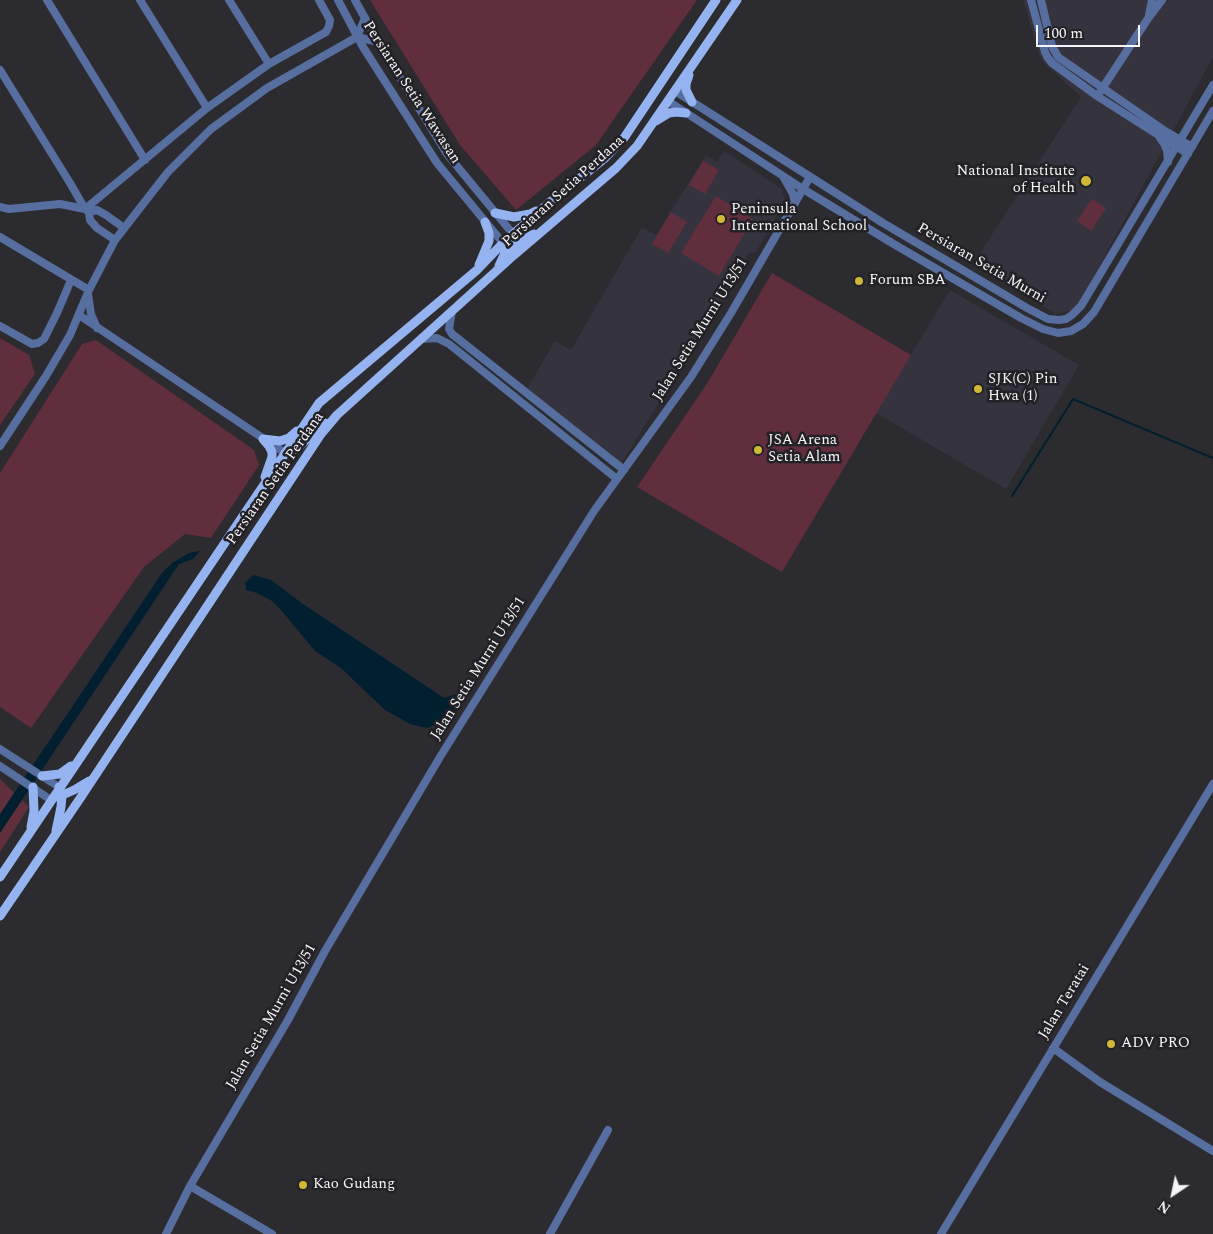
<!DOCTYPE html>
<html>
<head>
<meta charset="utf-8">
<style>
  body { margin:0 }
  #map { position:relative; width:1213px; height:1234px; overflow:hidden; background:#2c2b30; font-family:Spectral,serif }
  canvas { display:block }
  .north { position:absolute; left:1148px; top:1169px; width:50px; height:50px; -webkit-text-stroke:4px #222126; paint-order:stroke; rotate:214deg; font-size:14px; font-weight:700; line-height:20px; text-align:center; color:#f5f4f7 }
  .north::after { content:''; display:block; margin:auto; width:18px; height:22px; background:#f5f4f7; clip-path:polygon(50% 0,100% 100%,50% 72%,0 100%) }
  .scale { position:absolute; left:1036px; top:25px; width:104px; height:22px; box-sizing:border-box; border:2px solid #f5f4f7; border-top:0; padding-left:6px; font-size:15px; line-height:18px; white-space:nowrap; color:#f5f4f7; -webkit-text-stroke:4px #222126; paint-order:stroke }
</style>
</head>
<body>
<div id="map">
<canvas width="1213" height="1234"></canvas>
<div class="north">N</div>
<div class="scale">100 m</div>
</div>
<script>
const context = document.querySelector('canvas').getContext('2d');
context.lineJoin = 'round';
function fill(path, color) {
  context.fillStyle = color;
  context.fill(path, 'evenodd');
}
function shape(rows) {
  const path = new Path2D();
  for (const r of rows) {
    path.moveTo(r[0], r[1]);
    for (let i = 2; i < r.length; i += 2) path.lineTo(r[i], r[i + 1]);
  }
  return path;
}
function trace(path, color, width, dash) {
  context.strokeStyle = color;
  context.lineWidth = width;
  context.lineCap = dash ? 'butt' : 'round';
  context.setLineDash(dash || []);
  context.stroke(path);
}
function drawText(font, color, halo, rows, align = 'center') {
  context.font = font + ' Spectral,serif';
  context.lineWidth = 5;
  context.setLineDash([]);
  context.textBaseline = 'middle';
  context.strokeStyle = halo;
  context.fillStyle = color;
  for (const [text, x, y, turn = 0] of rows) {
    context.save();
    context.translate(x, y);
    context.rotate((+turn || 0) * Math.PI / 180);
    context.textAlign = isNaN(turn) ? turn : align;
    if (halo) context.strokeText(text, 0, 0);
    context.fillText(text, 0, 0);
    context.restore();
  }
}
const built = shape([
  [1023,0,1213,0,1213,57,1076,309,1056,314,973,264,1081,97,1044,63,1039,54],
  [724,151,782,189,785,202,756,252,749,253,717,310,713,310,671,383,621,464,527,389,555,341,571,350,642,227,656,235,706,155,717,162],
  [950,290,1079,365,1006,489,876,413]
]);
const green = shape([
  [370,0,697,0,596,145,516,210,460,145],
  [703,161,719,170,705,194,689,185],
  [716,196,753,219,719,276,681,253],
  [1092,199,1106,208,1091,231,1077,221],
  [671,212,687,222,668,253,652,244],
  [772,273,911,355,782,572,637,487,708,382],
  [0,338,29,355,35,374,0,425],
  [96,340,254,450,259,465,211,538,185,534,144,567,31,728,0,707,0,473,82,344],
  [0,779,29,807,0,852]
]);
const water = shape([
  [200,551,193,559,179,564,0,833,0,814,162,573,172,563,189,553],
  [254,575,271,580,303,604,444,698,456,694,460,697,455,711,445,721,427,728,410,724,385,710,341,668,315,651,281,610,272,601,257,593,246,590,245,582]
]);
const stream = shape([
  [1012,496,1073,399,1213,458]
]);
const minor = shape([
  [47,0,145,160],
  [140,0,207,108],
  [229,0,269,64],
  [338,0,363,47,437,163,503,243],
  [355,0,377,40,447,154,513,234],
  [1031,0,1045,52,1048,58,1052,63,1097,96,1188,154],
  [1041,0,1052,46,1058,57,1165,131,1192,147],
  [1149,15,1152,0],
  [357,37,378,42],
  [0,70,70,183,85,209],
  [675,91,883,223,1027,308,1048,319,1059,320,1066,319,1072,315,1081,306,1213,85],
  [1100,92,1149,17,1162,0],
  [668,101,803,189,897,246,1021,318,1043,329,1058,333,1071,331,1083,324,1094,312,1213,111],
  [1160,138,1165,145,1167,151,1168,162],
  [784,178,793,194,795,203],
  [0,207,9,209,60,204,85,209,89,212,97,210,106,215,124,228],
  [85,209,207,108,269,64,326,32,329,26,330,20,319,0],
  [89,212,90,220,97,228,115,240],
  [0,237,89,290],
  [88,294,91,314,97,328],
  [452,311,449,329,452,334,624,470],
  [79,315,285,453],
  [0,326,32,344,38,343,44,339,57,313,71,280],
  [421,339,437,338,449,344,617,479],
  [0,446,46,376,70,335,89,290,115,240,168,172,211,129,267,88,357,37,365,18],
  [0,749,59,787],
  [0,766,51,800],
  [1053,1048,1100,1082,1213,1151],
  [190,1186,272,1234],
  [166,1234,190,1186,288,1020,325,951,373,870,440,757,594,511,691,377,731,313,810,177],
  [550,1234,608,1130],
  [941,1234,1213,784]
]);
const major = shape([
  [689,75,686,84,686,90,692,102],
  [656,121,669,113,676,112,686,113],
  [495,213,514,217,530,214,536,211],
  [479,265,489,241,489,233,485,222],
  [499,266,505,253,513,244,534,234],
  [263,439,269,446,272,452,272,457,265,477],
  [263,439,280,441,289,438,297,431],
  [285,453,298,448,319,427,325,423],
  [42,776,60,774,71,766],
  [58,797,74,790,89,781],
  [31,827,34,811,33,787],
  [56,831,61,807,62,796,59,787],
  [0,877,319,403,477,270,503,243,549,203,605,158,624,138,716,0],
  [0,916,79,800,321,434,337,415,514,255,616,168,637,146,737,0]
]);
const markers = [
  [1086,181,6,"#cfb837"],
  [721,219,5,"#cfb837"],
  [859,281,5,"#cfb837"],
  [978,389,5,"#cfb837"],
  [758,450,5,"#cfb837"],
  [1111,1044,5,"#cfb837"],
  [303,1185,5,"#cfb837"]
];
const streetNames = [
  ["Persiaran Setia Wawasan",411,93,57],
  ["Persiaran Setia Perdana",564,192,-42],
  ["Persiaran Setia Murni",981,264,30],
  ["Jalan Setia Murni U13/51",701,330,-58],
  ["Persiaran Setia Perdana",276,479,-55],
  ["Jalan Setia Murni U13/51",479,669,-58],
  ["Jalan Teratai",1065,1002,-59],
  ["Jalan Setia Murni U13/51",272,1017,-60]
];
const poiNames = [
  ["National Institute",1075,172,"right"],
  ["of Health",1075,189,"right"],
  ["Peninsula",731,210],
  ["International School",731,227],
  ["Forum SBA",869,281],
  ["SJK(C) Pin",988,380],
  ["Hwa (1)",988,397],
  ["JSA Arena",768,441],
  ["Setia Alam",768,458],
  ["ADV PRO",1121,1044],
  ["Kao Gudang",313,1185]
];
fill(built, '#35333e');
fill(green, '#612e3e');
fill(water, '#001f2f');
trace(stream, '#001f2f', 2);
trace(minor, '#576fa0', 8);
trace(major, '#95b3f0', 9);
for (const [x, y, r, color] of markers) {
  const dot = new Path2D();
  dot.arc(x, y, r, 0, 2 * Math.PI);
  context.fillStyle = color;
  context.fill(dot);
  trace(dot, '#222126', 2);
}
drawText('15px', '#f5f4f7', '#222126', streetNames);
drawText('15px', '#f5f4f7', '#222126', poiNames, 'left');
</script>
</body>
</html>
